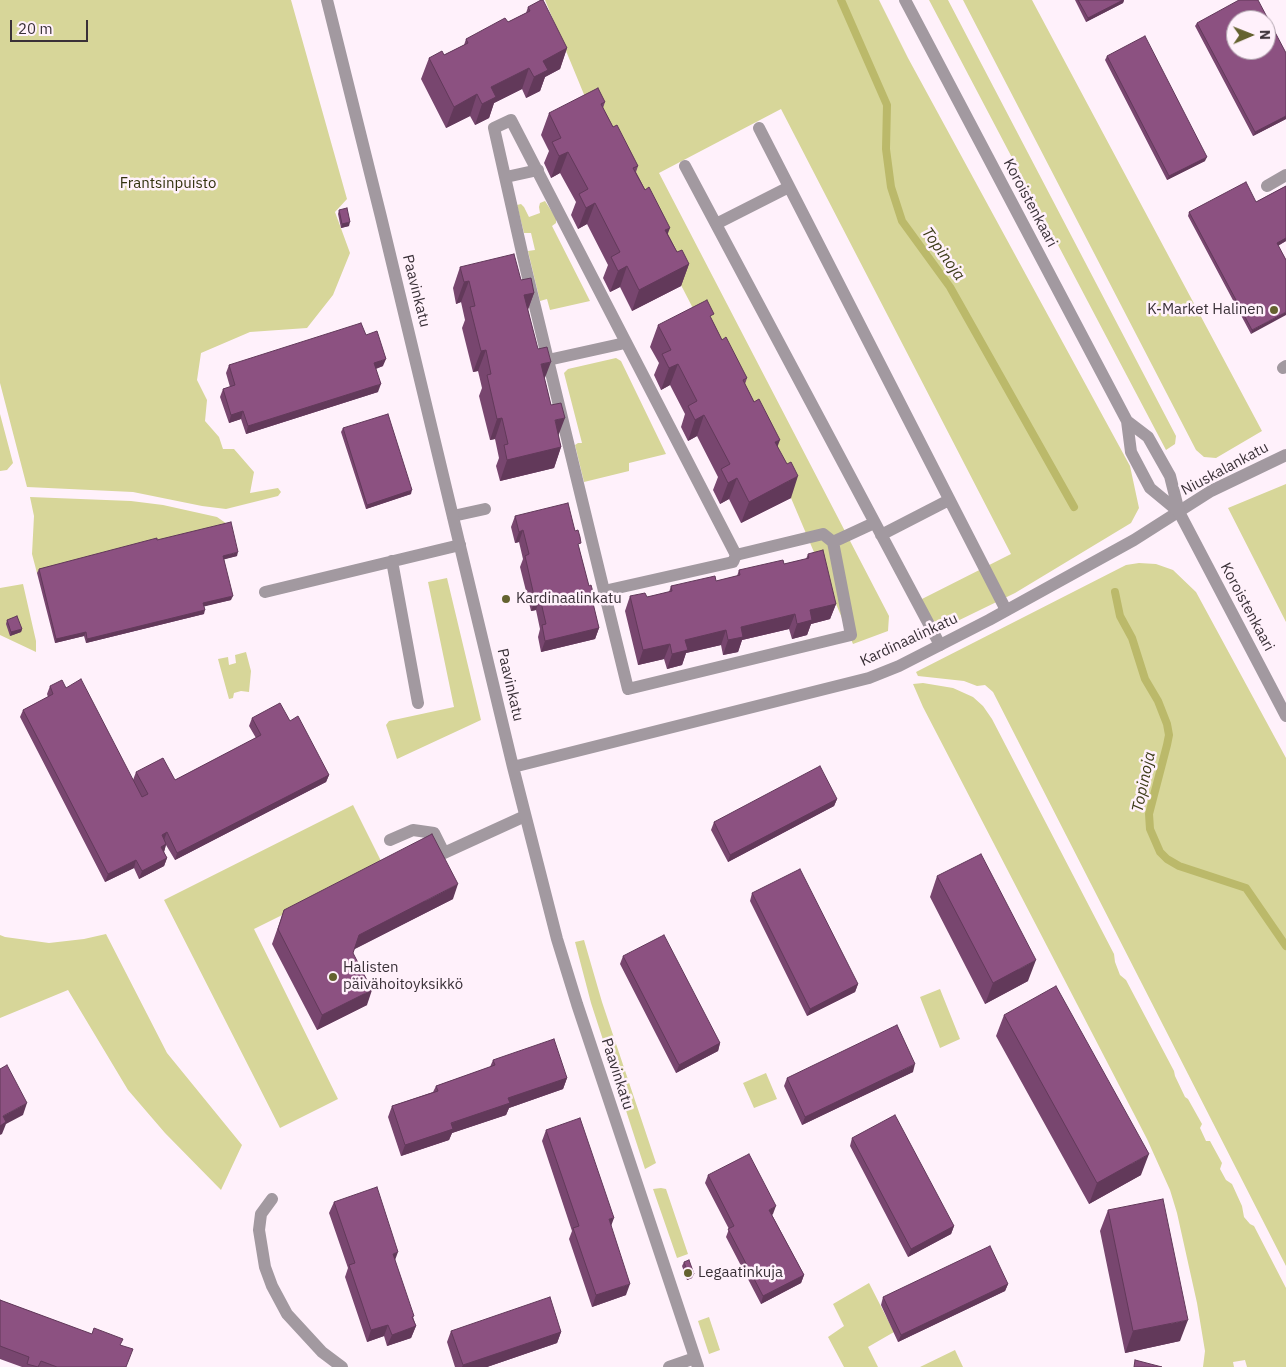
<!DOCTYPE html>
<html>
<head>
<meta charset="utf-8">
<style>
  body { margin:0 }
  #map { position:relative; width:1286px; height:1367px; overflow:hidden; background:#fff1fb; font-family:"IBM Plex Sans",sans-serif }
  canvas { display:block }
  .north { position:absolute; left:1226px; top:10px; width:50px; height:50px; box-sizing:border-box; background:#fff1fb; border:1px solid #b0a4ad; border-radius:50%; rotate:89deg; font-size:14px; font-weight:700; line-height:20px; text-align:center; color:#3a3138 }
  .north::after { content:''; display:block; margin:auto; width:18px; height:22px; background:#64622f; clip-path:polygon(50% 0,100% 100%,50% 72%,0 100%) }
  .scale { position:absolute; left:10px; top:20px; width:78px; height:22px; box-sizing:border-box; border:2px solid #3a3138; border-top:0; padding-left:6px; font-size:15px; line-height:18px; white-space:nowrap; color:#3a3138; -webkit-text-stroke:4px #fff1fb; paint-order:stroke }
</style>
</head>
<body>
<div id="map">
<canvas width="1286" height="1367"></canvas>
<div class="north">N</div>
<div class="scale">20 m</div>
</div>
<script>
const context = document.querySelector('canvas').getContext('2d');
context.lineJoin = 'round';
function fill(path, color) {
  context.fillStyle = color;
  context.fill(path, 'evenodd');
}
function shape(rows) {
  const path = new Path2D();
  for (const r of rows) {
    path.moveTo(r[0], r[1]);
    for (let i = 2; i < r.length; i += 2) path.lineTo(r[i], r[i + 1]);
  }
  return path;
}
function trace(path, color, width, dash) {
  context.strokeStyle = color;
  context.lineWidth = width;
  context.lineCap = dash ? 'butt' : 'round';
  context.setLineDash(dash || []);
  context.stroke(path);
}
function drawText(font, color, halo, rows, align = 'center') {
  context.font = font + ' "IBM Plex Sans",sans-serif';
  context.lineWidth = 5;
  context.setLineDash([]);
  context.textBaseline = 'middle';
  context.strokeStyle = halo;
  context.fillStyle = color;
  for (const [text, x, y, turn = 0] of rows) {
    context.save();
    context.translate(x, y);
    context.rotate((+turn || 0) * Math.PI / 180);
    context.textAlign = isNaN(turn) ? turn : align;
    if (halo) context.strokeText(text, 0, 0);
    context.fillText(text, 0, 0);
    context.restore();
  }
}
const green = shape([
  [0,0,291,0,347,199,335,212,350,253,333,295,307,328,250,332,201,353,197,380,207,400,205,421,219,437,223,449,234,449,254,472,250,493,278,488,281,492,278,496,226,509,202,506,133,492,27,487,0,383],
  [545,0,879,0,908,58,1130,466,1139,508,1131,523,1015,593,941,629,916,602,1011,554,781,109,659,173,889,616,888,631,853,644,791,498,590,109],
  [929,0,948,0,1176,436,1175,444,1166,450],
  [963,0,1032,0,1262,431,1216,458,1204,457,1196,450],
  [545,201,556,218,556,223,552,226,590,301,550,310,547,299,540,301,528,251,535,250,531,233,524,233,517,205,521,204,524,207,529,217,540,213,539,207,540,203],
  [616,358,621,361,666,454,629,463,629,471,584,482,575,445,578,443,582,443,564,373,568,369],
  [0,414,13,463,7,470,0,471],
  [1286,484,1286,622,1228,508],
  [30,497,131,501,163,505,217,517,230,526,37,573,32,554,34,516],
  [1139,563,1156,564,1173,570,1196,592,1286,758,1286,1266,993,692,985,685,977,686,964,681,918,676,916,672,1126,565],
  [447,578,481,720,397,759,386,725,389,721,454,707,428,582],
  [23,584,36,641,36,652,0,635,0,588],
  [246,652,251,671,249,692,241,691,234,693,233,698,229,699,218,659,228,657,229,665,236,663,235,655],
  [923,683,953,688,973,697,983,706,992,719,1114,954,1115,962,1120,975,1126,980,1174,1071,1175,1076,1185,1097,1188,1099,1202,1124,1200,1128,1206,1141,1210,1141,1222,1163,1220,1169,1226,1180,1232,1184,1242,1206,1244,1217,1250,1224,1254,1226,1286,1288,1286,1367,1247,1367,1245,1360,1233,1362,1234,1367,1203,1367,1205,1351,1197,1303,1177,1213,1170,1190,1147,1139,923,707,913,684],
  [353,805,383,865,254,929,338,1099,280,1128,164,900],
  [106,934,167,1053,242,1145,221,1190,165,1133,128,1090,68,990,0,1018,0,935,5,937,49,943,84,939],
  [584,940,602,1002,656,1163,645,1169,591,1003,575,942],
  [940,989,960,1039,940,1048,920,997],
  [766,1073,777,1099,754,1108,743,1083],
  [661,1188,666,1189,688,1254,677,1258,653,1189],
  [869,1283,894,1332,868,1347,878,1367,844,1367,828,1337,844,1326,833,1304],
  [709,1317,720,1350,709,1354,698,1321],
  [955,1350,963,1367,920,1367]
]);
const stream = shape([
  [841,0,887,105,886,149,891,187,902,221,950,287,1074,507],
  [1115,592,1120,616,1132,638,1145,679,1158,701,1167,724,1169,735,1167,745,1149,814,1150,829,1160,852,1167,859,1179,866,1246,888,1286,946]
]);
const service = shape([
  [759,128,1006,610],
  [685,166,940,645],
  [506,177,538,170],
  [1267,186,1286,175],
  [716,224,789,187],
  [548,360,625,343],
  [1283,368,1286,366],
  [453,516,485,509],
  [881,535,949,500],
  [736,555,823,534,833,542,874,523],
  [392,561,418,703],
  [604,591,523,257,494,128,511,120,736,555,733,562,604,591,628,689,851,635,833,542],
  [265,592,460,545],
  [390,840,413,830,434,833,444,853,525,816]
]);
const minor = shape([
  [327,0,381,217,513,767,557,939,577,1004,698,1367],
  [513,767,869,678,899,666,989,620,1134,540,1211,491,1286,455],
  [272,1199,261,1214,259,1230,265,1267,272,1286,287,1314,322,1352,342,1367],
  [669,1367,695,1358]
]);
const tertiary = shape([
  [905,0,1127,421,1131,452,1150,488,1179,512],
  [1127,421,1148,437,1170,476,1179,512,1286,716]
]);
const wall = shape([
  [1075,0,1124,0,1123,3,1086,22],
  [528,7,567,48,560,69,545,77,540,91,526,98,522,89,494,103,489,118,475,125,470,116,446,128,421,79,429,58,444,55,464,45,466,39,508,22,526,13],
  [1197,23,1286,53,1286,119,1253,136,1195,26],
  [1107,56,1205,161,1167,180,1105,60],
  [605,102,603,108,613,127,638,166,636,172,668,234,677,252,689,264,681,286,632,311,620,287,610,292,603,278,608,265,587,224,578,229,571,215,576,202,560,173,551,178,544,163,549,151,541,135,549,113],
  [1286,186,1286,241,1278,246,1286,260,1251,334,1188,216,1189,212,1256,202],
  [339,210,349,226,341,228,338,214],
  [460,267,521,280,534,293,528,310,561,447,554,468,500,481,496,466,499,458,495,439,490,440,479,396,482,388,478,371,473,372,462,328,465,320,461,302,456,304,453,288],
  [712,320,722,340,747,378,745,384,777,446,791,498,741,523,729,499,720,504,713,490,718,477,697,436,688,441,681,427,685,414,670,385,661,390,654,375,659,363,650,347,658,325],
  [366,335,383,366,376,369,378,392,246,434,241,419,229,423,220,397,223,389,230,387,226,373,229,365],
  [343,428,411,494,366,509,341,432],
  [515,516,579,548,599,628,595,639,541,652,538,637,540,629,536,610,531,611,520,567,523,559,519,542,515,543,511,527],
  [157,540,237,556,224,559,231,600,204,606,204,614,86,643,84,636,55,643,37,573,39,569],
  [808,554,836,604,830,619,811,624,807,635,792,639,789,629,742,640,738,652,723,655,721,645,686,653,682,665,667,669,664,659,638,665,625,611,630,596,647,597,669,592,671,586,716,581,737,576,739,570,784,564,806,559],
  [7,620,22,629,21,632,10,636,6,624],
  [50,686,66,688,133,780,136,772,175,780,256,738,249,726,252,718,290,721,329,775,326,782,175,860,166,845,164,852,167,858,164,866,139,879,134,868,105,882,20,717,23,710,48,697,47,694],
  [837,799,834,806,728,862,711,830,714,822],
  [937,876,1028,981,985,1004,930,897],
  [752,893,858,984,855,992,807,1016,750,901],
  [453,899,354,949,353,953,367,1005,317,1030,272,944,284,910],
  [623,956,720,1043,718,1051,676,1073,620,964],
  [1004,1015,1141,1175,1089,1204,996,1036],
  [493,1060,567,1078,563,1089,509,1108,506,1115,452,1133,449,1140,401,1156,388,1117,392,1106,433,1092,436,1086,490,1067],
  [913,1072,802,1125,784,1086,787,1078],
  [546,1130,626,1295,592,1307,569,1239,572,1231,542,1141],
  [852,1138,954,1226,951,1234,908,1257,850,1146],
  [708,1175,773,1214,772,1215,804,1275,801,1283,761,1304,726,1237,729,1229,705,1183],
  [334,1202,395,1261,416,1326,411,1338,387,1346,384,1336,367,1342,345,1277,348,1268,329,1213],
  [1108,1210,1180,1341,1125,1353,1100,1231],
  [684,1262,692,1278,687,1280,682,1266],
  [1008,1284,1005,1291,898,1342,881,1305,883,1297],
  [0,1300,120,1345,126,1367,22,1367,0,1359],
  [451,1331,561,1332,557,1343,487,1367,455,1367,447,1342]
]);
const shadedWall = shape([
  [1123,0,1124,0,1123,3,1086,22,1088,18],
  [567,48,560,69,545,77,540,91,526,98,534,77,543,61],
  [529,68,522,89,494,103,489,118,475,125,482,104,491,87],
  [477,94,470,116,446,128,454,107],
  [1286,116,1286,119,1253,136,1255,132],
  [568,152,560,173,551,178,559,156],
  [1207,157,1205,161,1167,180,1169,176],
  [595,203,587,224,578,229,586,208],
  [350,222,349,226,341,228,342,224],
  [670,228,662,249,665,230],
  [1286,238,1286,241,1275,247,1277,243],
  [689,264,681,286,632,311,639,290],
  [627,266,620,287,610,292,618,271],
  [469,281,461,302,456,304,464,282],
  [534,293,526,314,524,295],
  [1286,312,1286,315,1251,334,1252,330],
  [486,350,478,371,473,372,481,351],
  [386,359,383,366,371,370,374,363],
  [551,362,543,383,541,364],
  [678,364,670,385,661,390,669,368],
  [381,384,378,392,246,434,248,426],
  [243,411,241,419,229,423,231,415],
  [704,415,697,436,688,441,695,420],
  [502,418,495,439,490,440,497,419],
  [565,418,557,439,555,420],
  [780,440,772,461,775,442],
  [561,447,554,468,500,481,507,460],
  [798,476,791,498,741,523,749,502],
  [737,478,729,499,720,504,728,483],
  [412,490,411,494,366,509,367,505],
  [523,530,519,542,515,543,519,532],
  [238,552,237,556,222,560,223,556],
  [233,596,231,600,202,607,203,603],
  [540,598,536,610,531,611,535,600],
  [836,604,830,619,811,624,807,635,792,639,797,624,810,610],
  [205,610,204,614,86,643,87,639],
  [795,614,789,629,742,640,738,652,723,655,728,640,741,627],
  [599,628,595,639,541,652,545,641],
  [22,629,21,632,10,636,11,632],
  [726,630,721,645,686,653,682,665,667,669,672,654,685,640],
  [86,632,84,636,55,643,56,639],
  [670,644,664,659,638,665,643,650],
  [329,775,326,782,175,860,177,853],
  [837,799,834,806,728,862,730,855],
  [167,832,164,840,162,835],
  [166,844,164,852,161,847],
  [167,858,164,866,139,879,142,871],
  [136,860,134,868,105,882,108,874],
  [458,884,453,899,353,950,359,935],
  [1036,960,1028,981,985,1004,993,983],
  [858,984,855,992,807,1016,810,1009],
  [372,990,367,1005,317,1030,322,1015],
  [720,1043,718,1051,676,1073,679,1065],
  [915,1064,913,1072,802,1125,805,1117],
  [567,1078,563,1089,509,1108,506,1115,452,1133,449,1140,401,1156,405,1145,508,1098],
  [27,1103,23,1115,6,1124,2,1134,0,1135,0,1125,3,1116],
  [1149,1154,1141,1175,1089,1204,1097,1183],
  [776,1206,773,1214,766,1218,769,1210],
  [614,1218,610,1229,609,1219],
  [954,1226,951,1234,908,1257,911,1249],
  [398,1252,394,1263,393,1254],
  [694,1274,692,1278,687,1280,689,1276],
  [804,1275,801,1283,761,1304,763,1296],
  [630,1284,626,1295,592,1307,596,1295],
  [1008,1284,1005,1291,898,1342,901,1335],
  [1188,1320,1180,1341,1125,1353,1133,1331],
  [388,1325,384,1336,367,1342,371,1330],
  [416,1326,411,1338,387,1346,392,1335],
  [561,1332,557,1343,487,1367,462,1367,463,1365]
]);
const building = shape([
  [541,0,543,0,567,48,543,61,548,70,534,77,529,68,491,87,496,97,482,104,477,94,454,107,429,58,442,51,444,55,468,43,466,39,505,18,508,22,530,11,528,7,541,0],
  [1078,0,1123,0,1088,18,1078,0],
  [1239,0,1258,0,1286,53,1286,116,1255,132,1197,23,1239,0],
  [1236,20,1266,20,1266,50,1236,50,1236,20],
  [1145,36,1207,157,1169,176,1107,56,1145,36],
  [598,88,605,102,601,104,613,127,617,125,638,166,633,168,645,190,649,187,670,228,665,230,677,252,682,250,689,264,639,290,627,266,618,271,611,257,620,252,595,203,586,208,579,194,588,189,568,152,559,156,552,142,561,138,549,113,598,88],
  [1246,182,1256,202,1286,186,1286,238,1277,243,1286,260,1286,312,1252,330,1189,212,1246,182],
  [347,208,350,222,342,224,339,210,347,208],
  [514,254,521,280,531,278,534,293,524,295,538,349,547,347,551,362,541,364,551,405,561,403,565,418,555,420,561,447,507,460,504,445,508,444,502,418,497,419,487,375,491,374,486,350,481,351,470,307,475,306,469,281,464,282,460,267,514,254],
  [707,300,714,314,710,316,722,340,726,337,747,378,743,380,754,402,759,399,780,440,775,442,787,464,791,462,798,476,749,502,737,478,728,483,721,469,730,464,704,415,695,420,688,406,697,401,678,364,669,368,662,354,671,350,658,325,707,300],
  [361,323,366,335,377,331,386,359,374,363,381,384,248,426,243,411,231,415,223,389,235,385,229,365,361,323],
  [388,414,412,490,367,505,343,428,388,414],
  [568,503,575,531,578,530,580,537,581,543,578,544,589,586,591,585,593,592,594,599,592,599,599,628,545,641,542,625,546,624,540,598,535,600,525,556,529,554,523,530,519,532,515,516,568,503],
  [231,522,238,552,223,556,233,596,203,603,205,610,87,639,86,632,56,639,39,569,157,538,157,540,231,522],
  [823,550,836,604,810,610,812,620,797,624,795,614,741,627,743,637,728,640,726,630,685,640,688,650,672,654,670,644,643,650,630,596,645,593,647,597,672,591,671,586,715,576,716,581,740,575,739,570,783,560,784,564,809,558,808,554,823,550],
  [17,616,22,629,11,632,7,620,17,616],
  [81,679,142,797,148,794,136,772,163,758,175,780,261,735,252,718,280,703,290,721,298,716,329,775,177,853,167,832,162,835,166,844,161,847,167,858,142,871,136,860,108,874,23,710,53,694,50,686,62,680,66,688,81,679],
  [820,766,837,799,730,855,714,822,820,766],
  [432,834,458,884,359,935,353,953,372,990,322,1015,278,929,284,910,432,834],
  [981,854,1036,960,993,983,937,876,981,854],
  [800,869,858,984,810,1009,752,893,800,869],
  [664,935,720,1043,679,1065,623,956,664,935],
  [1056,986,1149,1154,1097,1183,1004,1015,1056,986],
  [897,1025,915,1064,805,1117,787,1078,897,1025],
  [554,1039,567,1078,508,1098,510,1103,451,1123,453,1129,405,1145,392,1106,438,1091,436,1086,495,1065,493,1060,554,1039],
  [7,1065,27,1103,3,1116,6,1122,0,1126,0,1069,7,1065],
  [895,1115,954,1226,911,1249,852,1138,895,1115],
  [580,1118,614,1218,609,1219,630,1284,596,1295,573,1228,579,1226,546,1130,580,1118],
  [749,1154,776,1206,769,1210,804,1275,763,1296,728,1229,734,1226,708,1175,749,1154],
  [377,1187,398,1252,393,1254,414,1316,412,1317,416,1326,392,1335,388,1325,371,1330,349,1265,355,1263,334,1202,377,1187],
  [1163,1199,1188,1320,1133,1331,1108,1210,1163,1199],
  [990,1246,1008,1284,901,1335,883,1297,990,1246],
  [689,1260,694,1274,689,1276,684,1262,689,1260],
  [550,1297,561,1332,463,1365,451,1331,550,1297],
  [0,1300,92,1334,94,1328,123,1339,120,1345,133,1349,126,1367,57,1367,41,1361,38,1367,27,1364,29,1357,0,1346,0,1300],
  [1135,1360,1162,1367,1134,1367,1135,1360]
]);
const markers = [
  [1274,310,5,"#64622f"],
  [506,599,5,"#64622f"],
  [333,977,5,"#64622f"],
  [688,1273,5,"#64622f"]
];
const parkNames = [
  ["Frantsinpuisto",168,184]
];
const streetNames = [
  ["Koroistenkaari",1030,203,62],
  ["Paavinkatu",416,291,76],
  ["Niuskalankatu",1225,469,-28],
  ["Koroistenkaari",1247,607,62],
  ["Kardinaalinkatu",909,640,-25],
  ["Paavinkatu",510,685,77],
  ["Paavinkatu",617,1074,72]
];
const poiNames = [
  ["K-Market Halinen",1264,310,"right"],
  ["Kardinaalinkatu",516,599],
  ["Halisten",343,968],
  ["päivähoitoyksikkö",343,985],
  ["Legaatinkuja",698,1273]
];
const waterNames = [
  ["Topinoja",943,254,54],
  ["Topinoja",1144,782,-78]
];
fill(green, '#d7d699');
trace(stream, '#bbb96a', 8);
trace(service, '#a299a0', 12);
trace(minor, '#a299a0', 12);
trace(tertiary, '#a299a0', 12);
fill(wall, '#78466f');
fill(shadedWall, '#62395a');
fill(building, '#8c5181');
trace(building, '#62395a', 1);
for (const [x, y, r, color] of markers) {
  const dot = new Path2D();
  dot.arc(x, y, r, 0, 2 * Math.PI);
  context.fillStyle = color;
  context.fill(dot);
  trace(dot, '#fff1fb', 2);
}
drawText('15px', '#32310e', '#fff1fb', parkNames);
drawText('15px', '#3a3138', '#fff1fb', streetNames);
drawText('15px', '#3a3138', '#fff1fb', poiNames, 'left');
drawText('italic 16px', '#3c3b18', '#fff1fb', waterNames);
</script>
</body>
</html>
